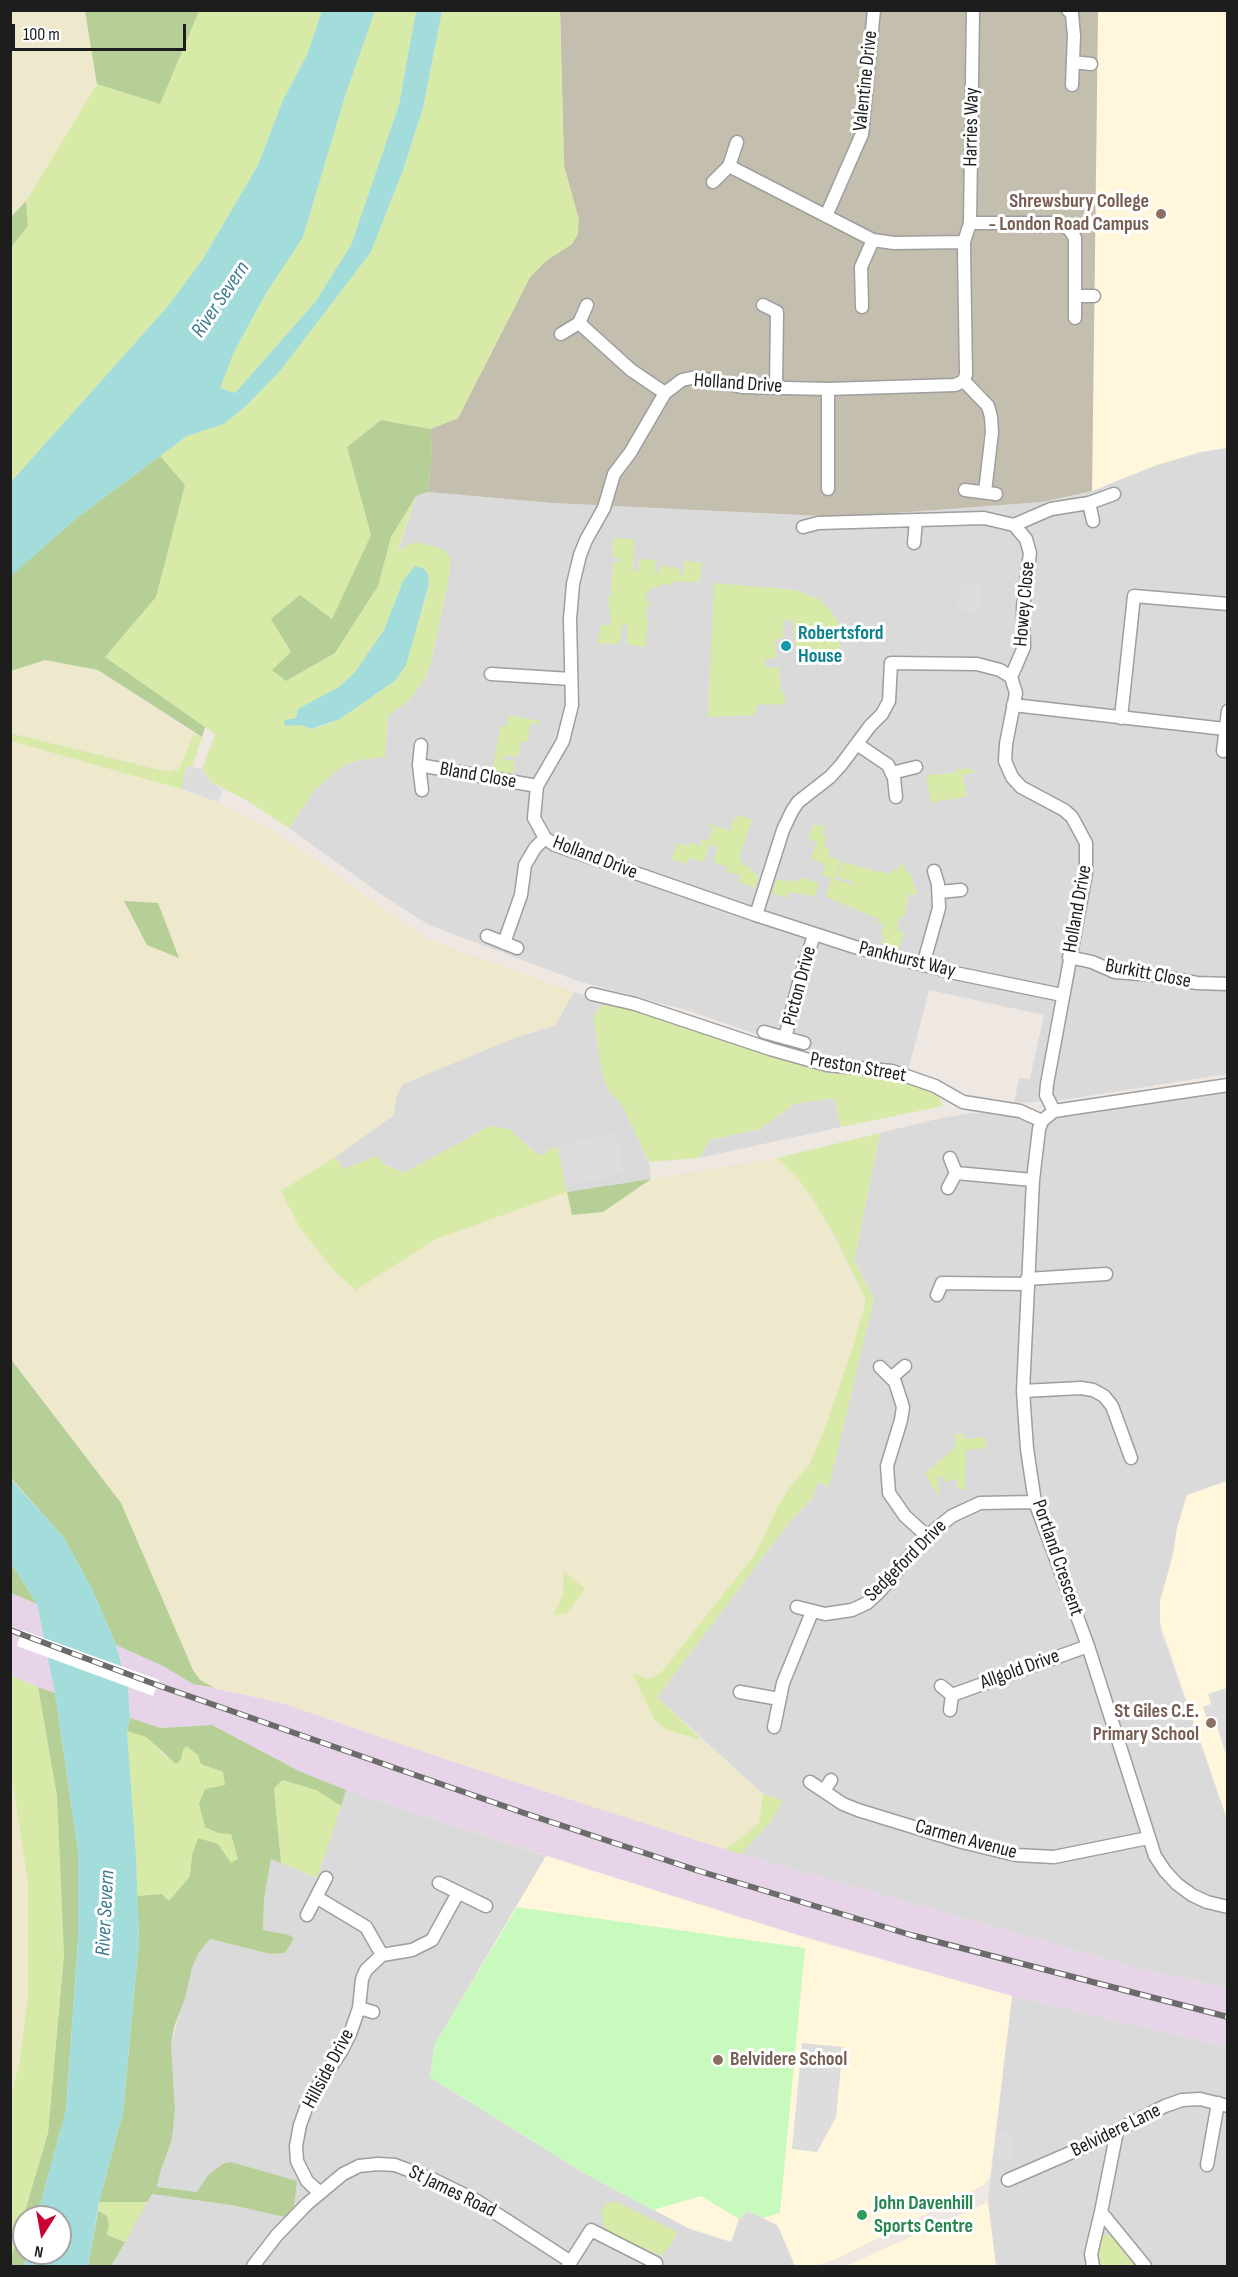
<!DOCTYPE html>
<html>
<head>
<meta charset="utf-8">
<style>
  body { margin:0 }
  #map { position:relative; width:1238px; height:2277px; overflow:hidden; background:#eee7e2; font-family:"Sofia Sans Condensed",sans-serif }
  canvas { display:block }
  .frame { position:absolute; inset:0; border:12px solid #1d1d1d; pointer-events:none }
  .north { position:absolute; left:12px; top:2205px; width:60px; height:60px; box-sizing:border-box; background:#fff; border:2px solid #a5a5a5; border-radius:50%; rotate:191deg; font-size:16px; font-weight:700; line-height:24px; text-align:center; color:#1d1d1d }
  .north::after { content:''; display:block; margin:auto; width:21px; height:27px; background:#ca0031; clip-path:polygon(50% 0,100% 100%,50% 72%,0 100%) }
  .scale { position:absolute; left:12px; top:24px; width:174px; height:27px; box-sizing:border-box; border:3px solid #1d1d1d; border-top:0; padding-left:8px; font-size:18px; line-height:21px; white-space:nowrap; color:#1d1d1d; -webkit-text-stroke:4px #fff; paint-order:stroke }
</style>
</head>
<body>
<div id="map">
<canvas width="1238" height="2277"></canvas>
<div class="frame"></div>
<div class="north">N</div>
<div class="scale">100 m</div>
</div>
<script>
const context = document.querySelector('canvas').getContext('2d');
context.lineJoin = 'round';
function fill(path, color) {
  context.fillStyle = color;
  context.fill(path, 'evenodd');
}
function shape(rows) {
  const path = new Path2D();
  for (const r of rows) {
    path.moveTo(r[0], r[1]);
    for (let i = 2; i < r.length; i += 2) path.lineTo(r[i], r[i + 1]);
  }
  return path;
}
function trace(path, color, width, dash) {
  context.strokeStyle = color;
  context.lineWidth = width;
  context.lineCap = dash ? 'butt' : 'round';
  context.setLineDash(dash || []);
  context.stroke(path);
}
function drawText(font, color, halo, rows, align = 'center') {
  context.font = font + ' "Sofia Sans Condensed",sans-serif';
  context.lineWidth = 6;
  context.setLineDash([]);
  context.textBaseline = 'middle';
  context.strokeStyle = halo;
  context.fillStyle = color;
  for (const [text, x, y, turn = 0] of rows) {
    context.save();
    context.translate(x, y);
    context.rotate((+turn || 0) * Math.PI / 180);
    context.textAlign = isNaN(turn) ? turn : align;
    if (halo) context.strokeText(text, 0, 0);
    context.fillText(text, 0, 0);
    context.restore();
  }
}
const residential = shape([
  [1227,448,1227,1074,1055,1101,1014,1103,1019,1078,1030,1079,1044,1015,929,990,908,1071,884,1064,837,1058,781,1043,693,1012,578,981,429,925,382,895,289,828,315,790,330,776,343,766,359,760,384,757,388,716,409,700,424,680,431,662,450,572,450,558,398,552,416,496,428,492,553,503,842,517,1042,502,1092,491,1154,466,1201,451],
  [574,992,605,1002,607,1088,622,1105,649,1162,651,1179,567,1192,557,1146,539,1156,509,1129,490,1126,404,1173,383,1164,343,1169,335,1157,394,1115,396,1097,403,1084,512,1039,555,1025],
  [1227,1091,1227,1481,1187,1495,1177,1528,1160,1628,1227,1819,1227,1988,1130,1966,741,1854,761,1832,783,1801,763,1794,657,1697,787,1525,813,1497,817,1483,828,1486,874,1298,854,1261,880,1133,937,1119,972,1113,998,1112,1042,1121,1055,1119,1065,1113,1172,1097],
  [834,1098,841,1127,699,1158,710,1140,760,1129,794,1104],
  [346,1790,546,1856,517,1907,430,2077,584,2173,690,2229,739,2219,748,2211,763,2218,779,2226,795,2266,111,2266,151,2194,231,2205,285,2217,231,2162,224,2163,208,2175,197,2192,157,2188,160,2173,172,2139,175,2110,171,2045,192,1968,199,1952,210,1939,270,1954,285,1953,294,1938,289,1935,263,1930,264,1899,271,1858,317,1878],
  [1012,1996,1227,2047,1227,2266,996,2266,988,2202]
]);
const industrial = shape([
  [10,1593,37,1604,55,1693,11,1676],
  [116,1645,163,1666,193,1684,282,1703,451,1761,724,1849,1130,1966,1227,1988,1227,2047,1012,1996,726,1914,346,1790,299,1771,212,1725,161,1728,130,1718,128,1687,153,1696,159,1680,123,1667]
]);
const education = shape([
  [1098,11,1227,11,1227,448,1201,452,1154,466,1092,491],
  [1227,1481,1227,1819,1160,1622,1160,1601,1174,1551,1177,1528,1187,1495],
  [546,1856,826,1944,1012,1996,990,2177,984,2185,836,2259,815,2266,795,2266,778,2226,763,2218,748,2211,739,2219,731,2242,690,2229,584,2173,430,2077,435,2044],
  [988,2202,996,2266,846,2266]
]);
const construction = shape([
  [560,11,1098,11,1092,491,1042,502,842,517,553,503,428,492,432,452,430,429,458,418,530,277,547,260,572,244,579,220,564,166]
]);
const farmland = shape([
  [11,11,85,11,97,84,26,201,11,217],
  [45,660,98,670,194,734,179,769,168,772,11,733,11,671],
  [11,741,130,773,218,802,270,828,427,939,574,992,555,1025,512,1039,403,1084,396,1097,394,1115,335,1157,282,1191,300,1228,336,1273,356,1290,436,1239,567,1192,572,1215,603,1212,651,1179,777,1158,799,1180,813,1199,866,1300,853,1347,825,1428,809,1465,790,1487,777,1508,756,1553,716,1605,660,1674,648,1679,633,1674,667,1730,702,1740,763,1794,759,1822,735,1843,724,1849,451,1761,282,1703,215,1688,200,1680,193,1670,121,1503,11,1358],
  [11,1771,28,1883,28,1994,20,2061,11,2099]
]);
const grass = shape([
  [199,11,322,11,307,55,283,100,258,165,203,259,168,306,11,482,11,247,28,226,26,201,97,84,160,104],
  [375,11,416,11,399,105,351,245,316,301,235,393,219,388,234,352,265,295,303,237,346,93],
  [442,11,560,11,564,166,579,220,578,234,572,244,547,260,530,277,458,418,430,429,381,420,347,447,371,535,332,620,284,643,291,652,273,670,286,681,335,653,378,586,391,537,416,496,398,551,409,544,421,543,439,548,445,551,450,558,450,572,431,662,424,680,409,700,388,716,385,757,359,760,343,766,330,776,315,790,289,828,248,801,211,782,202,769,215,734,105,657,156,597,185,485,160,456,187,436,224,424,247,405,280,371,371,252,403,170,423,108],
  [428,574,429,584,425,602,396,680,340,719,320,727,311,729,285,720,296,718,339,687,355,672,384,630,403,581],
  [614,538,634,539,633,571,638,571,639,559,655,560,655,573,659,573,660,566,662,566,680,568,679,574,683,575,685,561,702,563,700,579,698,582,673,581,673,585,661,584,660,587,651,587,651,591,647,591,646,601,650,602,650,606,647,606,646,619,648,620,645,647,627,644,627,624,623,624,619,643,616,644,597,643,601,625,611,625,608,597,610,597,614,562,620,563,621,558,612,557],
  [714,583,796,590,819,599,831,611,839,624,840,653,796,653,793,621,788,619,783,622,783,638,775,639,776,658,765,659,766,668,779,667,781,692,785,693,785,704,756,705,756,715,708,717],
  [508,715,540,721,540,724,531,723,527,742,521,742,518,757,504,755,503,759,515,762,513,774,495,771,493,768,501,725,507,726],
  [10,733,168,772,179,769,194,734,202,737,192,767,187,766,181,789,11,741],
  [956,769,973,769,974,773,962,775,967,796,949,800,946,793,947,799,931,803,926,775,955,773],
  [739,815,752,820,739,858,742,859,741,864,751,868,750,871,757,874,758,878,755,888,739,882,741,876,727,871,728,867,713,862,718,847,709,844,704,862,689,858,687,864,671,859,678,843,688,846,690,842,700,846,702,839,708,841,713,828,707,825,708,824,730,831,734,819],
  [813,825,825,826,823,836,827,838,824,847,830,849,828,856,840,860,835,879,854,885,854,882,837,877,842,862,878,872,879,871,891,874,893,869,898,870,900,864,902,864,911,876,917,893,916,895,909,894,904,917,900,917,897,929,904,933,899,948,900,951,884,946,882,943,884,936,881,935,884,925,878,923,879,919,826,897,831,878,822,875,825,864,811,859,817,842,808,839],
  [800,877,819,883,815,896,788,892,787,898,772,893,777,879,787,882,788,879,798,882],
  [605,1002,675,1021,828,1073,892,1077,938,1095,943,1106,841,1127,834,1098,794,1104,760,1129,710,1140,699,1158,649,1162,622,1105,607,1088,601,1068,593,1016],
  [490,1126,509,1129,539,1156,557,1146,567,1192,436,1239,356,1290,336,1273,300,1228,281,1191,335,1157,343,1169,377,1156,383,1164,404,1173],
  [880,1133,854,1261,874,1298,829,1486,817,1483,813,1497,787,1525,657,1697,702,1740,667,1730,655,1720,632,1673,648,1679,660,1674,756,1553,777,1508,790,1487,809,1465,825,1428,853,1347,866,1300,834,1235,813,1199,799,1180,777,1158],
  [955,1434,964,1434,965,1439,985,1437,986,1448,966,1450,965,1489,959,1490,956,1479,944,1482,943,1477,939,1476,937,1478,940,1493,937,1494,925,1473,955,1448],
  [564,1571,585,1589,566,1614,554,1615,563,1594],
  [11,1676,38,1687,57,1796,64,1955,48,2133,11,2259,10,2099,20,2061,28,1994,28,1883,11,1771],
  [127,1731,146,1737,167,1758,186,1746,198,1755,201,1764,223,1772,225,1785,218,1833,231,1833,238,1860,231,1863,218,1844,192,1855,190,1876,169,1901,161,1894,137,1896,136,1855],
  [281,1780,316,1790,341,1806,317,1878,281,1863,274,1789],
  [763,1794,783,1801,771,1821,741,1854,724,1849,735,1843,759,1823],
  [99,2202,147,2202,125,2242,107,2235,109,2225,107,2216,98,2211],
  [607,2202,617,2202,677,2232,672,2243,661,2256,605,2230,601,2212],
  [1104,2235,1112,2235,1136,2266,1101,2266,1097,2260,1101,2239]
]);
const forest = shape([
  [85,11,199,11,160,104,97,84],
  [26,201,28,226,11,247,11,217],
  [381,420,430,429,432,452,428,492,416,496,391,537,378,586,335,653,286,681,272,670,291,652,271,619,300,595,332,619,371,535,347,447],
  [160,456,185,485,156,597,105,657,205,727,202,737,98,670,45,660,11,671,10,576,79,516],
  [124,901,158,903,179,958,147,945],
  [651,1179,603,1212,572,1215,567,1192],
  [10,1358,121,1503,193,1670,200,1680,215,1688,193,1684,163,1666,116,1645,91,1587,64,1538,11,1478],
  [11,1563,37,1604,11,1593],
  [38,1687,55,1693,78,1850,78,1941,66,2110,37,2217,24,2217,24,2253,27,2253,24,2266,11,2266,11,2259,48,2133,64,1955,57,1796],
  [130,1718,161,1728,212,1725,299,1771,346,1790,341,1806,316,1790,282,1780,274,1789,281,1863,271,1859,264,1899,263,1930,289,1935,294,1938,285,1953,270,1954,210,1939,199,1952,192,1968,185,1998,174,2027,171,2045,175,2110,172,2139,160,2173,157,2187,197,2192,208,2175,224,2163,231,2162,297,2181,294,2206,285,2217,231,2205,152,2194,147,2202,99,2202,123,2112,139,1941,137,1896,162,1894,169,1901,190,1876,192,1855,198,1838,218,1844,231,1863,238,1859,231,1834,218,1833,205,1827,199,1804,205,1789,225,1785,223,1772,201,1764,198,1755,186,1746,183,1750,181,1759,176,1764,146,1737,127,1731],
  [98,2211,107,2216,109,2225,107,2235,125,2242,111,2266,88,2266]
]);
const park = shape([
  [517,1907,805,1948,780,2213,763,2218,748,2211,739,2219,701,2196,653,2210,584,2173,430,2077,435,2044]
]);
const parking = shape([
  [959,583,980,583,979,611,958,610],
  [187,766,202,769,211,782,223,790,218,802,181,789],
  [616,1133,624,1173,566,1187,557,1146],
  [1227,1688,1228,1690,1227,1758,1214,1716,1207,1718,1203,1707,1211,1704,1208,1694],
  [802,2043,843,2047,836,2117,817,2152,792,2149],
  [997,2133,1014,2134,1012,2158,995,2160]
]);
const water = shape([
  [322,11,375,11,346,93,303,237,265,295,234,352,220,388,235,393,316,301,351,245,399,105,416,11,442,11,423,108,403,170,371,252,280,371,247,405,224,424,187,436,79,516,11,576,11,482,168,306,203,259,258,165,283,100,307,55],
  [415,566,423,568,428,574,429,584,406,665,396,680,340,719,311,729,300,725,285,726,284,720,296,718,298,709,339,687,355,672,384,630,403,581],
  [10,1478,64,1538,91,1587,116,1645,128,1687,130,1718,127,1731,136,1855,139,1941,123,2112,99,2202,88,2266,24,2266,27,2253,60,2253,60,2217,37,2217,66,2110,78,1941,78,1850,55,1693,37,1604,11,1563]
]);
const pier = shape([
  [22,1630,159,1680,153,1696,17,1646]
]);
const street = shape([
  [973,10,970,223,964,242,964,250,966,374,964,381,955,385,828,389,742,387,696,377,682,380,665,393,630,453,614,474,604,508,586,540,580,555,573,584,570,619,572,705,563,741,537,786,534,818,545,838,555,845,756,915,783,830,792,811,798,802,830,777,841,765,870,726,882,714,889,701,891,663,977,664,1000,670,1011,677,1016,693,1006,744,1005,761,1012,777,1021,787,1064,810,1072,817,1086,843,1086,873,1047,1084,1046,1095,1054,1111],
  [1068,10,1072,14,1074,36,1072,85],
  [1073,62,1091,64],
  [729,166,873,240,894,243,964,242],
  [713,182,729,166,737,142],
  [826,216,862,134,874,10],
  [970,223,1059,223,1069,229,1075,238,1075,318],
  [1075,296,1094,296],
  [763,305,777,312,776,387],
  [862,307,861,267,873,240],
  [579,323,631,370,665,393],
  [561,334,579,323,587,305],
  [964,381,988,406,991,417,992,432,985,492],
  [828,389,828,489],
  [965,490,996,494],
  [1089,503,1093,521],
  [1014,525,1051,509,1089,503,1114,494],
  [803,527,818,523,984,518,1014,525,1026,539,1030,553,1023,607,1024,647,1011,677],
  [914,543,916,521],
  [491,674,571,679],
  [1013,705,1225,729],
  [1121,718,1134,596,1228,604],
  [857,744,888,765,894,778,896,797],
  [421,745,419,765,422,790],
  [1223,751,1228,711],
  [419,765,537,786],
  [892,773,916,767],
  [939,892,961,890],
  [756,915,858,948,955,973,1062,995],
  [487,936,517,948],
  [504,943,521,895,525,865,535,848,545,838],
  [1069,957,1092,962,1115,972,1153,975,1197,983,1228,984],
  [923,965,939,908,938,884,934,871],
  [592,994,635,1004,770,1049,827,1065,892,1071,935,1086,963,1102,1020,1111,1042,1121],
  [764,1032,804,1043],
  [785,1038,798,986,814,935],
  [1228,1085,1054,1111,1042,1121,1039,1129,1033,1180,1023,1391,1027,1449,1035,1502,1088,1646,1155,1856,1165,1871,1177,1884,1192,1895,1207,1902,1228,1907],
  [956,1173,1033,1180],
  [948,1188,956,1173,950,1158],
  [1027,1279,1106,1274],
  [937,1295,942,1283,1027,1284],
  [880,1367,895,1382,903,1407,901,1420,887,1466,889,1493,905,1516,927,1536],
  [892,1377,905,1366],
  [1023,1391,1081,1388,1093,1390,1104,1396,1112,1406,1131,1458],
  [797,1607,825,1614,852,1610,867,1603,879,1592,927,1536,952,1516,980,1503,1035,1502],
  [941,1686,952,1695],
  [740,1692,779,1699],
  [950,1710,952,1695,1088,1646],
  [774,1727,783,1683,812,1612],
  [810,1782,843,1804,858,1810,962,1842,1016,1855,1054,1857,1148,1838],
  [824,1791,831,1780],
  [439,1883,486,1906],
  [316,1897,366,1927,382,1955],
  [307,1915,326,1878],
  [359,2008,373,2012],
  [1117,2131,1101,2212,1145,2266],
  [1207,2165,1218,2103],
  [1008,2180,1086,2146,1165,2106,1182,2100,1200,2099,1228,2106],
  [320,2193,307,2181,297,2161,296,2146,300,2125,309,2100,342,2050,350,2034,359,2008,362,1979,366,1970,382,1955,412,1950,432,1940,458,1893],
  [253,2266,277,2235,307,2204,343,2174,359,2166,378,2164,395,2165,432,2179,477,2201,571,2262],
  [568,2266,591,2230,656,2263],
  [1093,2266,1091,2254,1101,2212]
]);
const rail = shape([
  [10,1630,157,1685,524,1813,699,1871,911,1935,1228,2017]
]);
const markers = [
  [1161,214,6,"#8d6e63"],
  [786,646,6,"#0f9aa8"],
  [1211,1723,6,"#8d6e63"],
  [718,2060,6,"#8d6e63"],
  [862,2215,6,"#2e9e5b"]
];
const streetNames = [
  ["Valentine Drive",866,81,-84],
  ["Harries Way",972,127,-89],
  ["Holland Drive",738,384,4],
  ["Howey Close",1025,604,-85],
  ["Bland Close",478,776,10],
  ["Holland Drive",595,858,21],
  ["Holland Drive",1078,909,-80],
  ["Pankhurst Way",907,960,14],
  ["Burkitt Close",1148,974,11],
  ["Picton Drive",800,986,-75],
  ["Preston Street",858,1068,10],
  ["Portland Crescent",1057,1558,71],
  ["Sedgeford Drive",906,1561,-45],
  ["Allgold Drive",1020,1670,-20],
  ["Carmen Avenue",966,1840,15],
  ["Hillside Drive",329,2069,-62],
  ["Belvidere Lane",1116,2131,-26],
  ["St James Road",452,2192,26]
];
const educationNames = [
  ["Shrewsbury College",1149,202],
  ["- London Road Campus",1149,225],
  ["St Giles C.E.",1199,1712],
  ["Primary School",1199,1735],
  ["Belvidere School",730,2060,"left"]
];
const cultureNames = [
  ["Robertsford",798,634],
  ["House",798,657]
];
const leisureNames = [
  ["John Davenhill",874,2204],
  ["Sports Centre",874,2227]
];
const waterNames = [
  ["River Severn",221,300,-56],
  ["River Severn",106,1913,-87]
];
fill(residential, '#dbdada');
fill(industrial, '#e7d4e8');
fill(education, '#fff6db');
fill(construction, '#c3beae');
fill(farmland, '#eee8cd');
fill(grass, '#d8eaa7');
fill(forest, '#b5cf96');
fill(park, '#c8fabe');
fill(parking, '#ddd');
fill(water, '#a2dddc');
fill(pier, '#fff');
trace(street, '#9e9e9e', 15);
trace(street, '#fff', 12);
trace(rail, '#6b6b6b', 6);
trace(rail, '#fff', 4, [11]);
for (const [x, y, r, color] of markers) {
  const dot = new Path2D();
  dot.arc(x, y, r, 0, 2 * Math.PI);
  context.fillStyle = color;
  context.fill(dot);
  trace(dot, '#fff', 2);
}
drawText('20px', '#1d1d1d', '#fff', streetNames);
drawText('bold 20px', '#785e54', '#fff', educationNames, 'right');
drawText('bold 20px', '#0d838f', '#fff', cultureNames, 'left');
drawText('bold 20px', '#27864d', '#fff', leisureNames, 'left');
drawText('italic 21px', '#3d7a8f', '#fff', waterNames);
</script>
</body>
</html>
